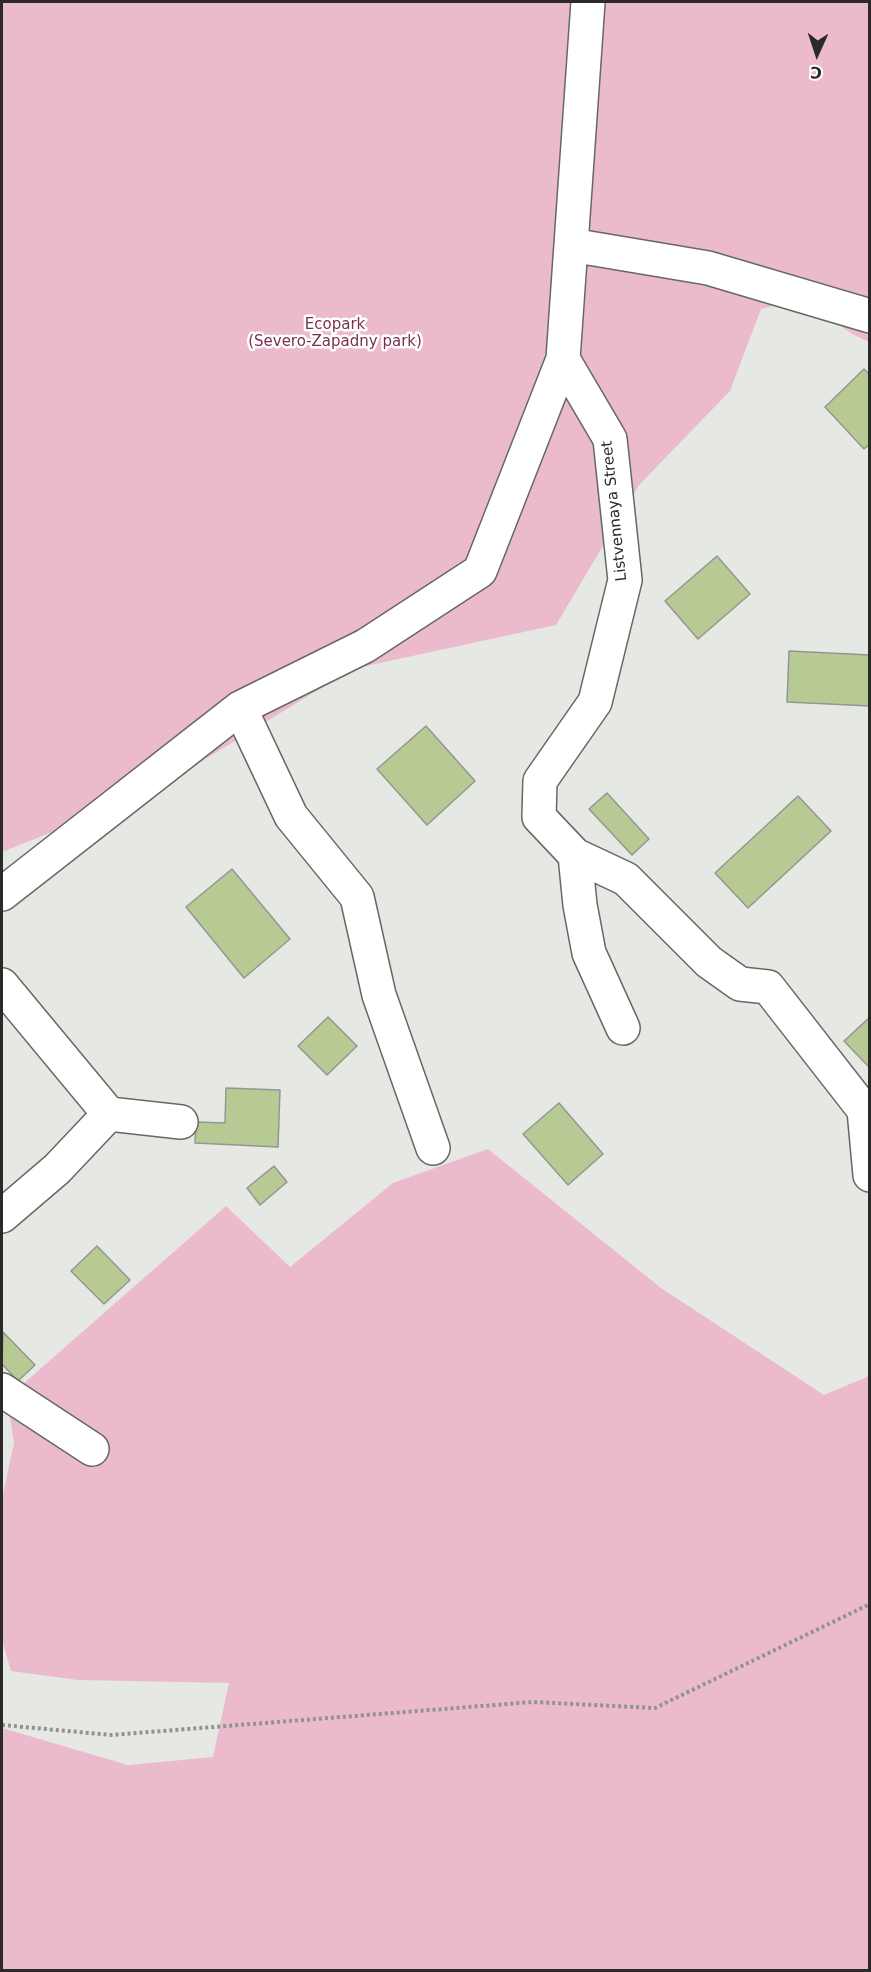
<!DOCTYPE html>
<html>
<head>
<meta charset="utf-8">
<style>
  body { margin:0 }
  #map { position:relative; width:871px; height:1972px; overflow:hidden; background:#e6e8e4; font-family:"DejaVu Sans",sans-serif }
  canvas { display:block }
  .frame { position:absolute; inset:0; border:3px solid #2a2a29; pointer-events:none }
  .north { position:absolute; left:787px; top:24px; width:60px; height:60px; -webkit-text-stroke:4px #fff; paint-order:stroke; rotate:183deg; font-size:16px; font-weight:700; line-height:24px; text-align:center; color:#2a2a29 }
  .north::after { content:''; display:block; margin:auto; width:21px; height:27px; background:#2a2a29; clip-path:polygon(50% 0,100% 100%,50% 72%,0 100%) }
</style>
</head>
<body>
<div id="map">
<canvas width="871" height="1972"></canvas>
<div class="frame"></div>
<div class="north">С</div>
</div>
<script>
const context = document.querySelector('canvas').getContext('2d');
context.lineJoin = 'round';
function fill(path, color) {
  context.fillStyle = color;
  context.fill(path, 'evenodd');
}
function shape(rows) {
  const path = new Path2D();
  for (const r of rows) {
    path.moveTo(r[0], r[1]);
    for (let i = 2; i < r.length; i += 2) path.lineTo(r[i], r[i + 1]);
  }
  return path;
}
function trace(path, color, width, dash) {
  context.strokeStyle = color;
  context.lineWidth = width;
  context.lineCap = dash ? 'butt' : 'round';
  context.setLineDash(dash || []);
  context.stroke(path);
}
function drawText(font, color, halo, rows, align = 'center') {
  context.font = font + ' "DejaVu Sans",sans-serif';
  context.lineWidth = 5;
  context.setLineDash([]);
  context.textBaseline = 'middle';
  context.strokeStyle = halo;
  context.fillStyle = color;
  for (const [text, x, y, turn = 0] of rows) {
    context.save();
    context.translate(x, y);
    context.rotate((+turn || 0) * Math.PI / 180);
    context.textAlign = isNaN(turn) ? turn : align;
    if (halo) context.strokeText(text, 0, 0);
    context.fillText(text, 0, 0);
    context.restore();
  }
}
const green = shape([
  [2,2,869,2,869,342,854,335,800,299,761,309,730,391,639,485,556,625,352,669,150,793,2,852],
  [488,1149,661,1288,824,1395,869,1376,869,1970,2,1970,2,1728,128,1765,213,1757,229,1683,78,1680,11,1671,2,1640,2,1499,14,1443,7,1398,226,1206,290,1267,393,1183]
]);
const building = shape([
  [864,369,870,375,870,444,864,449,825,407,864,369],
  [717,556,750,594,698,639,665,601,717,556],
  [789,651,870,655,870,706,787,702,789,651],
  [426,726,475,781,427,825,377,769,426,726],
  [607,793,649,839,632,855,589,809,607,793],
  [798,796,831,831,748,908,715,873,798,796],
  [232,869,290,939,244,978,186,907,232,869],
  [328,1017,357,1046,327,1075,298,1046,328,1017],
  [870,1017,870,1068,844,1041,870,1017],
  [226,1088,280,1090,278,1147,195,1143,196,1122,225,1123,226,1088],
  [559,1103,603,1154,568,1185,523,1134,559,1103],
  [274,1166,287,1182,260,1205,247,1188,274,1166],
  [97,1246,130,1280,104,1304,71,1271,97,1246],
  [3,1332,35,1365,18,1381,2,1364,3,1332]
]);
const path = shape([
  [2,1725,111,1735,533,1702,655,1708,870,1604]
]);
const minor = shape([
  [588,2,563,359,610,439,625,580,595,702,540,781,539,817,575,855,626,879,709,962,740,984,768,987,864,1110,870,1175],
  [571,245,708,268,870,316],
  [240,708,291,816,357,897,379,995,433,1148],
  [575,855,580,905,589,953,623,1028],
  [2,894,240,708,365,646,480,571,563,359],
  [2,985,109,1114],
  [2,1216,57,1169,109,1114,181,1122],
  [2,1390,92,1449]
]);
const parkNames = [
  ["Ecopark",335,325],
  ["(Severo-Zapadny park)",335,342]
];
const streetNames = [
  ["Listvennaya Street",615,511,-96]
];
fill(green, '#ebbbcd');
fill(building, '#b7ca93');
trace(building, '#949692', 1.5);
trace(minor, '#666864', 36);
trace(path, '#929390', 4, [3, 3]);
trace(minor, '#fff', 33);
drawText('15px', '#783051', '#fff', parkNames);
drawText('15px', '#2a2a29', '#fff', streetNames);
</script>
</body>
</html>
